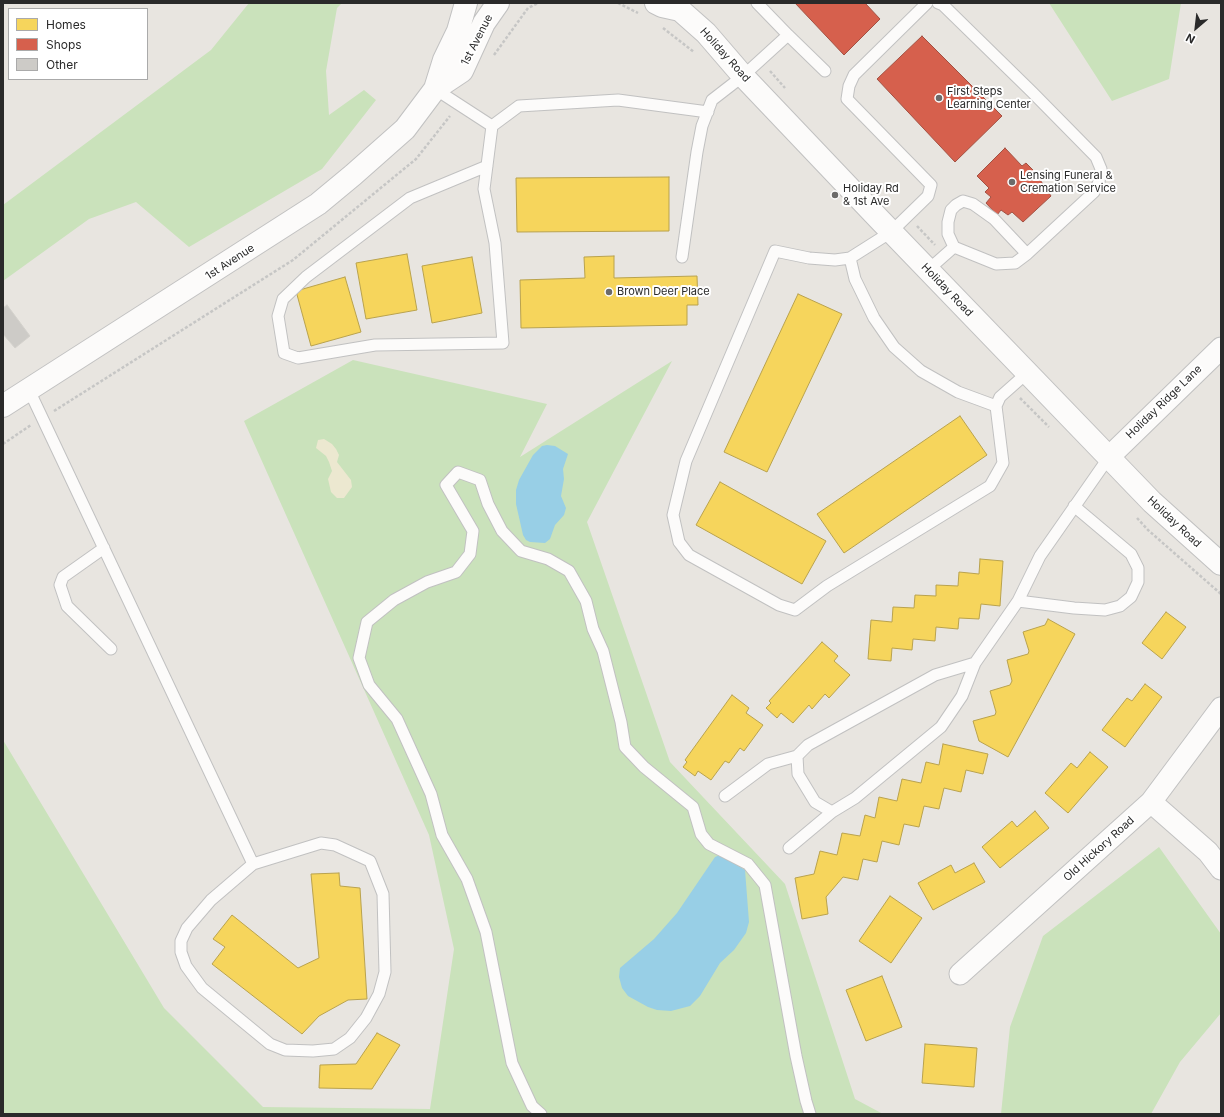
<!DOCTYPE html>
<html>
<head>
<meta charset="utf-8">
<style>
  body { margin:0 }
  #map { position:relative; width:1224px; height:1117px; overflow:hidden; background:#e8e5e0; font-family:Inter,sans-serif }
  canvas { display:block }
  .frame { position:absolute; inset:0; border:4px solid #2a2a2a; pointer-events:none }
  .legend { position:absolute; left:8px; top:8px; width:140px; height:72px; box-sizing:border-box; background:#fff; border:1px solid #aaa; margin:0; padding:5px 7px; list-style:none; font-size:12px; color:#2a2a2a }
  .legend li { display:flex; align-items:center; gap:8px; height:20px }
  .legend b { width:20px; border:1px solid #aaa }
  .north { position:absolute; left:1176px; top:8px; width:40px; height:40px; -webkit-text-stroke:3px #fff; paint-order:stroke; rotate:208deg; font-size:11px; font-weight:700; line-height:16px; text-align:center; color:#2a2a2a }
  .north::after { content:''; display:block; margin:auto; width:14px; height:18px; background:#2a2a2a; clip-path:polygon(50% 0,100% 100%,50% 72%,0 100%) }
</style>
</head>
<body>
<div id="map">
<canvas width="1224" height="1117"></canvas>
<div class="frame"></div>
<ul class="legend">
<li><b style="height:11px;background:#f6d55c"></b>Homes</li>
<li><b style="height:11px;background:#d6604d"></b>Shops</li>
<li><b style="height:11px;background:#cdcbc7"></b>Other</li>
</ul>
<div class="north">N</div>
</div>
<script>
const context = document.querySelector('canvas').getContext('2d');
context.lineJoin = 'round';
function fill(path, color) {
  context.fillStyle = color;
  context.fill(path, 'evenodd');
}
function shape(rows) {
  const path = new Path2D();
  for (const r of rows) {
    path.moveTo(r[0], r[1]);
    for (let i = 2; i < r.length; i += 2) path.lineTo(r[i], r[i + 1]);
  }
  return path;
}
function trace(path, color, width, dash) {
  context.strokeStyle = color;
  context.lineWidth = width;
  context.lineCap = dash ? 'butt' : 'round';
  context.setLineDash(dash || []);
  context.stroke(path);
}
function drawText(font, color, halo, rows, align = 'center') {
  context.font = font + ' Inter,sans-serif';
  context.lineWidth = 4;
  context.setLineDash([]);
  context.textBaseline = 'middle';
  context.strokeStyle = halo;
  context.fillStyle = color;
  for (const [text, x, y, turn = 0] of rows) {
    context.save();
    context.translate(x, y);
    context.rotate((+turn || 0) * Math.PI / 180);
    context.textAlign = isNaN(turn) ? turn : align;
    if (halo) context.strokeText(text, 0, 0);
    context.fillText(text, 0, 0);
    context.restore();
  }
}
const green = shape([
  [249,3,342,3,337,8,326,71,329,115,364,90,376,100,322,169,189,247,136,202,89,219,3,281,3,205,211,50],
  [1049,3,1181,3,1169,79,1112,101],
  [353,360,547,404,520,457,672,361,587,522,670,762,785,884,855,1099,883,1114,3,1114,3,740,164,1008,263,1107,430,1109,454,949,429,835,244,421],
  [1159,847,1221,934,1221,1013,1180,1062,1151,1114,1001,1114,1010,1027,1043,936]
]);
const sand = shape([
  [324,439,332,444,336,449,339,455,337,462,351,480,352,487,344,498,337,498,331,492,328,479,332,471,329,462,326,456,316,448,318,440]
]);
const water = shape([
  [547,445,555,446,568,454,563,469,564,479,561,496,566,508,564,515,555,525,550,539,545,543,530,542,526,540,523,535,516,504,516,490,519,480,533,455,542,446],
  [720,855,745,870,749,922,746,933,734,950,720,963,700,996,690,1006,671,1011,657,1010,648,1007,628,996,622,988,619,977,620,968,654,939,677,913,715,857]
]);
const homes = shape([
  [669,177,669,231,517,232,516,178,669,177],
  [407,254,417,310,366,319,356,263,407,254],
  [614,256,614,278,697,276,698,305,687,305,687,325,521,328,520,280,585,278,584,257,614,256],
  [472,257,482,313,432,323,422,266,472,257],
  [345,277,361,332,311,346,296,291,345,277],
  [798,294,842,314,767,472,724,452,798,294],
  [960,416,987,455,844,553,817,514,960,416],
  [720,482,826,541,802,584,696,525,720,482],
  [980,559,1003,561,1000,606,981,604,979,619,959,618,958,629,936,627,935,641,913,639,912,650,892,648,891,661,868,659,871,620,892,622,893,607,914,608,915,595,936,596,936,585,958,586,959,572,979,574,980,559],
  [1166,612,1186,627,1162,659,1142,643,1166,612],
  [1048,619,1075,634,1008,757,979,741,973,721,995,715,996,712,990,691,1010,685,1012,681,1007,660,1028,654,1029,651,1023,632,1045,625,1048,619],
  [822,642,838,656,834,661,850,675,829,698,825,694,812,709,809,705,793,723,781,713,777,718,766,708,771,703,769,701,822,642],
  [1145,684,1162,697,1125,747,1102,730,1127,698,1132,701,1145,684],
  [732,695,749,708,746,713,763,725,744,751,740,748,729,763,725,761,711,780,698,771,695,776,683,767,687,762,685,760,732,695],
  [943,744,988,754,983,774,966,770,961,792,944,788,939,809,924,806,919,827,904,824,899,845,882,841,877,862,863,859,858,880,843,877,826,897,828,914,802,919,795,878,814,874,820,851,837,855,842,833,860,836,865,815,875,818,879,797,897,801,902,779,921,783,926,762,939,765,943,744],
  [1090,752,1108,767,1068,813,1045,793,1071,763,1077,768,1090,752],
  [1035,811,1049,828,1000,868,982,847,1012,821,1017,827,1035,811],
  [974,863,985,882,933,910,918,883,951,865,955,873,974,863],
  [339,873,340,886,360,888,367,999,348,1000,319,1016,302,1034,212,964,225,947,213,939,232,915,298,968,319,958,311,874,339,873],
  [890,896,922,918,891,963,859,941,890,896],
  [882,976,902,1027,866,1041,846,990,882,976],
  [377,1033,400,1045,372,1089,319,1088,320,1065,356,1064,377,1033],
  [925,1044,977,1048,974,1087,922,1083,925,1044]
]);
const shops = shape([
  [795,3,865,3,880,19,844,55,795,3],
  [922,36,1002,116,955,162,877,79,922,36],
  [1005,148,1022,166,1026,163,1034,171,1051,196,1023,222,1012,212,1008,215,1001,210,997,215,986,203,991,197,985,192,989,188,977,176,1005,148]
]);
const building = shape([
  [7,305,30,336,15,348,3,334,3,308,7,305]
]);
const path = shape([
  [618,3,638,13],
  [663,28,694,52],
  [494,55,528,8,538,3],
  [770,71,785,88],
  [917,226,935,245],
  [1020,398,1049,427],
  [54,411,293,260,416,159,450,116],
  [3,444,31,425],
  [1137,518,1148,530,1221,594]
]);
const lane = shape([
  [927,3,854,75,849,86,847,99,931,185,928,196,891,232,850,258,835,260,809,258,775,251,686,461,673,515,679,542,689,555,779,605,795,610,827,586,990,486,1003,463,996,406,1000,397,1027,373],
  [788,35,825,71],
  [435,89,492,126],
  [487,166,410,198,306,277,283,299,278,316,284,353,298,358,375,345,503,343,495,243,484,189,492,126,519,106,618,100,708,112],
  [954,247,948,234,948,222,951,210,956,205,963,201,973,204,994,219,1027,254],
  [682,257,697,152,702,126,712,100,743,76,788,35,757,3],
  [850,258,855,279,874,318,894,347,921,371,958,392,996,406],
  [928,270,954,247,996,264,1015,263,1027,254,1094,192,1099,182,1101,169,1096,157,1032,92,943,5,938,3],
  [29,390,253,864],
  [104,548,63,577,60,585,67,606,111,649],
  [1018,601,1074,608,1105,610,1120,606,1131,597,1138,582,1138,568,1131,554,1074,506],
  [975,663,962,696,941,727,855,798,832,812,815,802,798,774,797,756,808,745,935,675,975,663,1018,601,1040,556,1109,457],
  [725,796,768,764,797,756],
  [321,843,335,845,370,861,383,894,385,972,379,994,366,1018,350,1038,334,1049,313,1051,285,1050,270,1044,202,988,186,966,181,952,181,941,187,928,211,900,253,864,321,843],
  [789,848,832,812],
  [541,1114,532,1106,512,1063,486,932,467,879,442,835,431,794,397,719,369,685,359,658,367,622,394,600,427,582,456,572,470,554,473,531,446,485,458,472,480,480,488,504,502,531,521,551,548,559,569,571,586,601,593,629,603,651,621,722,625,747,644,767,693,807,701,834,709,844,748,864,765,885,796,1056,806,1101,810,1114]
]);
const street = shape([
  [1109,457,1221,348],
  [1151,802,1208,852,1221,869],
  [960,974,1151,802,1221,708]
]);
const secondary = shape([
  [656,3,662,6,680,10],
  [676,3,680,10,706,33,743,76,878,218,1152,502,1221,564],
  [435,89,462,71,484,23,498,3],
  [3,406,318,204,353,175,405,129,435,89,444,60,458,31,466,3]
]);
const markers = [
  [939,98,4,"#6c6b6a"],
  [1012,182,4,"#6c6b6a"],
  [835,195,4,"#6c6b6a"],
  [609,292,4,"#6c6b6a"]
];
const streetNames = [
  ["1st Avenue",477,40,-63],
  ["Holiday Road",725,55,48],
  ["1st Avenue",230,262,-33],
  ["Holiday Road",947,290,46],
  ["Holiday Ridge Lane",1164,402,-44],
  ["Holiday Road",1174,522,43],
  ["Old Hickory Road",1099,849,-42]
];
const poiNames = [
  ["First Steps",947,92],
  ["Learning Center",947,105],
  ["Lensing Funeral &",1020,176],
  ["Cremation Service",1020,189],
  ["Holiday Rd",843,189],
  ["& 1st Ave",843,202],
  ["Brown Deer Place",617,292]
];
fill(green, '#cae2bb');
fill(sand, '#ece8d0');
fill(water, '#98cfe6');
fill(homes, '#f6d55c');
trace(homes, '#b9a24d', 1);
fill(shops, '#d6604d');
trace(shops, '#a25042', 1);
fill(building, '#cdcbc7');
trace(building, '#d3d1cc', 1);
trace(lane, '#c1c1c1', 13);
trace(street, '#c1c1c1', 23);
trace(secondary, '#c1c1c1', 24);
trace(path, '#c6c6c5', 2.5, [3, 2]);
trace(lane, '#fcfbfa', 11);
trace(street, '#fcfbfa', 21);
trace(secondary, '#fcfbfa', 22);
for (const [x, y, r, color] of markers) {
  const dot = new Path2D();
  dot.arc(x, y, r, 0, 2 * Math.PI);
  context.fillStyle = color;
  context.fill(dot);
  trace(dot, '#fff', 1.5);
}
drawText('11px', '#2a2a2a', '#fff', streetNames);
drawText('11px', '#2a2a2a', '#fff', poiNames, 'left');
</script>
</body>
</html>
